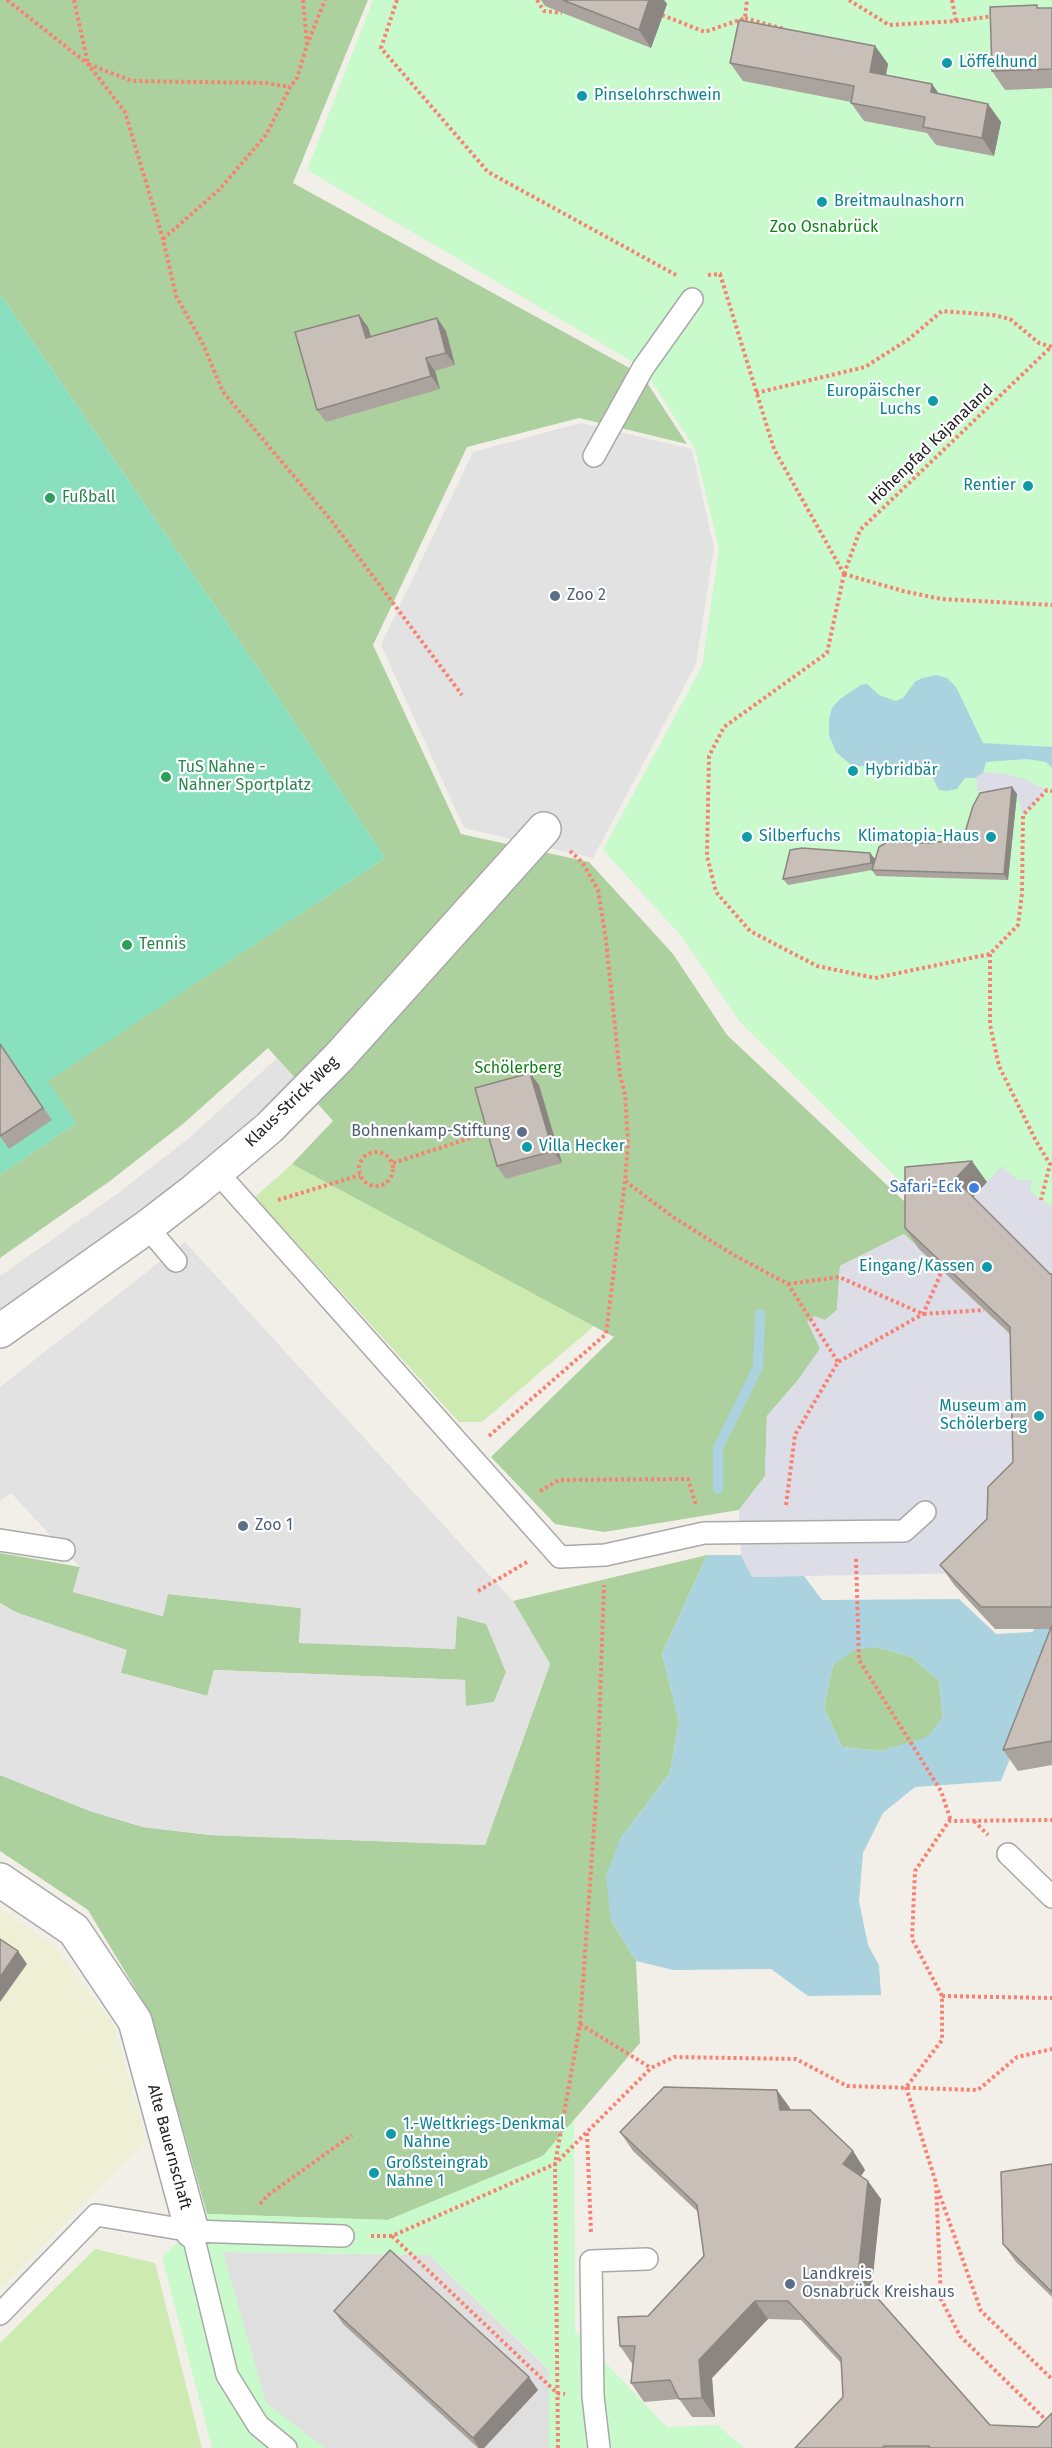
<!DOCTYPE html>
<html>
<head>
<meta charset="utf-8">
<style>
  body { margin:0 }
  canvas { display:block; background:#f2efe9 }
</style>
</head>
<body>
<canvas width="1052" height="2448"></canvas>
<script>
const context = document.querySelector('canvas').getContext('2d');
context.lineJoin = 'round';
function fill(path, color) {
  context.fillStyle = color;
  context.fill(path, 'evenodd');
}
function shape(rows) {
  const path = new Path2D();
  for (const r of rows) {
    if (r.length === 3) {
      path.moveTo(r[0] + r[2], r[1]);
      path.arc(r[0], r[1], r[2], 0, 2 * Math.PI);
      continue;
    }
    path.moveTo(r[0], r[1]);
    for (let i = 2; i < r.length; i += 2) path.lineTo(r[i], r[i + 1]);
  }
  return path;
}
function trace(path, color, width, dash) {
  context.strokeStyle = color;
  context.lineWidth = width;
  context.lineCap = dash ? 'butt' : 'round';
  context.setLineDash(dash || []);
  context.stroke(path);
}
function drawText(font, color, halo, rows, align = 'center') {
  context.font = font + ' "Fira Sans",sans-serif';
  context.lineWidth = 4.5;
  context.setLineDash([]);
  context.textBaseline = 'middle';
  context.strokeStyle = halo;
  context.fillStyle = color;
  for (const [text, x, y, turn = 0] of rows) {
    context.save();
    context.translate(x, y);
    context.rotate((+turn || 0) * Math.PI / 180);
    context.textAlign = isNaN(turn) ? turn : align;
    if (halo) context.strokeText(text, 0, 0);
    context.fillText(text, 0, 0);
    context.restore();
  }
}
const residential = shape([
  [222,2252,429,2255,549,2370,549,2448,324,2448,266,2403]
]);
const farmland = shape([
  [0,1908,56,1948,114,2025,146,2140,0,2290]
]);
const grass = shape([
  [292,1164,330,1184,594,1326,482,1422,459,1422,255,1197],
  [95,2249,155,2263,202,2448,0,2448,0,2343]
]);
const forest = shape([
  [0,0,368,0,293,183,642,375,687,444,579,418,467,447,373,645,461,834,589,862,673,954,727,1035,920,1216,919,1249,904,1234,840,1266,837,1310,825,1320,817,1318,820,1349,798,1380,767,1416,765,1476,739,1510,604,1532,555,1524,491,1457,614,1337,292,1164,333,1121,268,1048,184,1123,110,1181,0,1258,0,1175,76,1123,47,1081,385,858,277,696,0,294],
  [0,1553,80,1567,73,1592,162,1616,167,1594,302,1608,299,1642,455,1649,457,1616,487,1624,506,1672,494,1702,465,1707,465,1680,214,1670,208,1696,121,1673,0,1603],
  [707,1555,662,1654,679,1721,670,1773,620,1839,611,1920,636,1961,640,2043,543,2156,388,2220,207,2214,150,2013,88,1910,0,1851,0,1775,90,1811,143,1827,210,1835,485,1845,550,1664,513,1601],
  [876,1647,912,1657,939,1681,943,1717,927,1738,881,1751,842,1747,824,1708,833,1665,854,1649]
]);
const park = shape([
  [373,0,1052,0,1052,1305,966,1247,740,1022,682,937,603,850,702,666,719,549,695,449,643,368,307,170],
  [574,2120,575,2331,667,2427,717,2425,744,2448,549,2448,549,2369,429,2255,223,2252,266,2403,324,2448,212,2448,162,2257,207,2214,388,2220,543,2156]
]);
const pitch = shape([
  [0,294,277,696,385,858,48,1081,76,1123,0,1175]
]);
const parking = shape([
  [581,423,692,449,714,548,696,664,593,858,464,828,381,645,473,452],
  [277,1058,295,1078,208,1160,135,1217,0,1310,0,1276,117,1194,189,1138],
  [185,1242,513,1601,550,1664,485,1845,210,1835,143,1827,90,1811,0,1775,0,1603,13,1611,127,1650,121,1673,207,1696,214,1670,465,1680,466,1706,494,1702,506,1672,486,1624,457,1616,455,1649,299,1643,301,1608,168,1594,163,1616,73,1592,80,1567,11,1493,0,1501,0,1387]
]);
const plaza = shape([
  [976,772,1002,773,1025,779,1047,790,1023,815,1017,794,977,791],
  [1002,1166,1018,1180,1032,1180,1030,1192,1052,1207,1052,1282,970,1200],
  [904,1234,1025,1348,1028,1483,969,1573,752,1577,741,1555,739,1510,765,1476,767,1416,798,1380,820,1349,807,1321,815,1316,825,1320,837,1310,840,1266]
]);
const water = shape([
  [936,675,947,678,956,687,983,743,1052,747,1052,768,1046,762,1027,759,986,762,983,773,975,778,965,778,957,789,947,791,939,790,929,771,920,766,852,766,836,752,829,735,829,719,832,708,840,699,861,685,867,684,879,695,896,701,903,698,915,682,922,678],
  [707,1555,741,1555,752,1577,804,1576,822,1600,959,1599,996,1634,1032,1632,1052,1611,1052,1653,1001,1781,915,1787,883,1813,863,1853,859,1901,868,1945,879,1965,881,1995,808,1996,771,1969,673,1970,636,1961,611,1920,606,1877,620,1839,670,1773,679,1721,662,1654],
  [876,1647,912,1657,939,1681,943,1717,927,1737,881,1751,842,1747,824,1708,833,1665,854,1650]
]);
const stream = shape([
  [718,1489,718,1448,758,1367,760,1314]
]);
const path = shape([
  [7,0,88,64,125,112,163,239,176,296,203,344,223,392,330,519,462,695],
  [74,0,88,64,132,81,266,83,290,87],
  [303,0,307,44],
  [397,0,381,48,488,172,676,275],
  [537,0,544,11,562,13],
  [849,0,889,25,956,21,994,16],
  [952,0,956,21],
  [662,15,705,32,745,18,747,0],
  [745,18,784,29],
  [163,239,219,190,266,135,290,87,297,78,307,45,325,0],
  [708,275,720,274,774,449,844,574],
  [756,393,865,367,909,339,942,311,993,315,1010,319,1039,343,1052,347],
  [844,574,827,653,724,727,709,756,707,856,716,892,750,931,817,966,875,978,990,954,1018,925,1022,894,1023,815,1047,790,1052,791],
  [844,574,903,591,941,599,1052,605],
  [570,851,582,862,598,890,606,940,620,1075,625,1094,628,1143,625,1181,673,1217,732,1254,788,1284,838,1362],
  [990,954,990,1025,999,1066,1036,1141,1050,1164,1041,1200],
  [376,1169,17],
  [393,1163,492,1131],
  [278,1200,360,1175],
  [788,1284,839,1277,923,1314,984,1310],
  [489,1436,606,1334,625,1181],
  [540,1491,559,1480,688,1479,696,1505],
  [786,1505,795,1435,838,1362,923,1314,942,1271],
  [856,1559,859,1660,941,1791,951,1821],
  [478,1591,527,1562],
  [974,1821,988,1835],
  [942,1996,1052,1998],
  [580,2024,651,2068],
  [907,2086,942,2040,942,1996,912,1939,915,1871,949,1821,1052,1820],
  [906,2087,936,2183,941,2299,960,2336,1052,2426],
  [587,2133,591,2233],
  [938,2190,981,2311,1052,2379],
  [260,2204,268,2195,352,2135],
  [371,2236,392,2236,555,2164,651,2068,674,2057,796,2059,847,2086,978,2090,1017,2057,1052,2049],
  [392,2236,557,2393,565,2394],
  [558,2448,555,2164,580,2024,597,1785,604,1585]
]);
const service = shape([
  [594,456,643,368,692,299],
  [217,1172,560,1557,605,1555,704,1533,904,1531,925,1512],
  [147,1227,176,1261],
  [0,1540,64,1550],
  [1008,1854,1052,1897],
  [192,2231,227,2375,258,2425,286,2448],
  [0,2314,96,2215,192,2231,343,2236],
  [599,2448,593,2396,591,2261,647,2259]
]);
const minor = shape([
  [0,1331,147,1227,195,1190,269,1128,339,1057,544,829],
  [0,1880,74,1930,135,2021,192,2231]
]);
const pathBridge = shape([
  [844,574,860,530,1052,346]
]);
const wall = shape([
  [541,0,664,0,667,4,651,48,545,6],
  [1039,8,1052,8,1052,88,1005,90,992,71],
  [875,46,888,64,886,75,939,94,988,104,1001,122,994,156,936,145,927,133,864,121,851,103,851,102,743,81,730,63],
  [359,315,368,327,371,336,437,318,446,331,455,365,435,371,440,389,326,422,317,410],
  [1012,787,1017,794,1008,880,876,876,872,870,788,885,783,879,870,853,875,859,930,843,963,839],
  [0,1044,52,1120,9,1149,0,1136],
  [530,1073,539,1085,562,1163,506,1179,497,1166],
  [987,1182,973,1197,1050,1274,1052,1274,1052,1765,1018,1771,1003,1750,1051,1629,995,1629,955,1586,940,1565,987,1519,1013,1462,1010,1334,919,1249,905,1228],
  [790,2108,790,2110,853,2151,865,2170,861,2176,881,2199,871,2291,990,2425,1052,2448,795,2448,843,2397,841,2363,801,2320,768,2319,712,2378,715,2417,692,2417,679,2399,644,2402,631,2383,633,2365,620,2346,704,2256,698,2212,633,2151,620,2132],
  [1052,2164,1052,2297,1016,2262,1003,2244],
  [334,2311,538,2390,484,2448,478,2448,343,2324]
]);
const shadedWall = shape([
  [649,0,664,0,667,4,651,48,639,30],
  [875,46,888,64,883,90,870,72],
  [932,84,945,102,931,92],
  [988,104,1001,122,994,156,982,138],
  [359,315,368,327,375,350,366,338],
  [437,318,446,331,455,365,446,353],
  [426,358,435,371,440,389,431,376],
  [1012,787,1017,794,1008,880,1004,874],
  [870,853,875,859,876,869,871,863],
  [530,1073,539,1085,562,1163,553,1151],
  [972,1161,987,1182,970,1200,955,1179],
  [18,1951,27,1964,0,2002,0,1977],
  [777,2090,790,2108,793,2128,780,2110],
  [853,2151,865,2170,856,2183,843,2164],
  [868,2181,881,2199,871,2295,858,2276],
  [755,2301,768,2319,712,2378,715,2417,702,2398,699,2360],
  [529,2377,538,2390,484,2448,479,2448,473,2438]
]);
const building = shape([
  [563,0,649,0,639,30,563,0],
  [1037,5,1037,8,1052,8,1052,69,992,71,990,7,1037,5],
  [739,20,875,46,870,72,932,84,931,92,988,104,982,138,923,127,925,117,851,103,854,86,730,63,739,20],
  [359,315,366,338,437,318,446,353,426,358,431,376,317,410,295,332,359,315],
  [1012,787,1004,874,872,870,879,847,887,842,930,843,963,839,973,806,980,793,1012,787],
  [802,848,870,853,871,863,783,879,790,850,802,848],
  [0,1044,43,1108,0,1136,0,1044],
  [530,1073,553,1151,497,1166,475,1088,530,1073],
  [972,1161,955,1179,1050,1274,1052,1274,1052,1607,981,1607,940,1565,987,1519,988,1487,1013,1462,1010,1327,905,1228,905,1167,972,1161],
  [1052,1625,1052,1741,1003,1750,1052,1625],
  [0,1939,18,1951,0,1977,0,1939],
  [664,2087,777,2090,780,2110,810,2110,853,2151,843,2164,868,2181,858,2276,990,2425,1038,2427,1052,2413,1052,2448,930,2448,929,2446,884,2446,882,2448,795,2448,843,2397,841,2358,788,2301,755,2301,699,2360,702,2398,679,2399,670,2380,631,2383,635,2346,620,2346,618,2317,648,2316,704,2256,697,2205,620,2132,664,2087],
  [1052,2164,1052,2292,1003,2244,1001,2172,1052,2164],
  [390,2250,529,2377,473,2438,334,2311,390,2250]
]);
const markers = [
  [947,63,6,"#0f9aa8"],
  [582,96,6,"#0f9aa8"],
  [822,202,6,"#0f9aa8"],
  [933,401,6,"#0f9aa8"],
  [1028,486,6,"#0f9aa8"],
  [50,498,6,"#2e9e5b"],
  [555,596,6,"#5c6f8a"],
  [853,771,6,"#0f9aa8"],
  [166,777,6,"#2e9e5b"],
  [747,837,6,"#0f9aa8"],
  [991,837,6,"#0f9aa8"],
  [127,945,6,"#2e9e5b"],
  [522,1132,6,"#5c6f8a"],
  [527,1147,6,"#0f9aa8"],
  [974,1188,6,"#3f7fe0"],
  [987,1267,6,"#0f9aa8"],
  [1039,1416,6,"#0f9aa8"],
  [243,1526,6,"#5c6f8a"],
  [391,2134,6,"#0f9aa8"],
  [374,2173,6,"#0f9aa8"],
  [790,2284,6,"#5c6f8a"]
];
const cultureNames = [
  ["Löffelhund",959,63],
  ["Pinselohrschwein",594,96],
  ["Breitmaulnashorn",834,202],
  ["Europäischer",921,392,"right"],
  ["Luchs",921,410,"right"],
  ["Rentier",1016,486,"right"],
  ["Hybridbär",865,771],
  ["Silberfuchs",759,837],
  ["Klimatopia-Haus",979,837,"right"],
  ["Villa Hecker",539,1147],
  ["Eingang/Kassen",975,1267,"right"],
  ["Museum am",1027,1407,"right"],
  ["Schölerberg",1027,1425,"right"],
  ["1.-Weltkriegs-Denkmal",403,2125],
  ["Nahne",403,2143],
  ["Großsteingrab",386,2164],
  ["Nahne 1",386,2182]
];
const parkNames = [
  ["Zoo Osnabrück",824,228],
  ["Schölerberg",518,1069]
];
const streetNames = [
  ["Höhenpfad Kajanaland",931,445,-44],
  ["Klaus-Strick-Weg",292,1102,-44],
  ["Alte Bauernschaft",169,2147,75]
];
const leisureNames = [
  ["Fußball",62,498],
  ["TuS Nahne -",178,768],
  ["Nahner Sportplatz",178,786],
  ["Tennis",139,945]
];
const serviceNames = [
  ["Zoo 2",567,596],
  ["Bohnenkamp-Stiftung",510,1132,"right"],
  ["Zoo 1",255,1526],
  ["Landkreis",802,2275],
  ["Osnabrück Kreishaus",802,2293]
];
const shopNames = [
  ["Safari-Eck",962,1188]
];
fill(residential, '#e0dfdf');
fill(farmland, '#eef0d5');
fill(grass, '#cdebb0');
fill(forest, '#add19e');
fill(park, '#c8facc');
fill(pitch, '#88e0be');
fill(parking, '#e2e2e2');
fill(plaza, '#dddde8');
fill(water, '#aad3df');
trace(stream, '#aad3df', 10);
trace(service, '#a9a9a9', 24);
trace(minor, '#a9a9a9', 36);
trace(path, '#fa8072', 4, [3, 3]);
trace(service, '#fff', 21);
trace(minor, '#fff', 33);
trace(pathBridge, '#fa8072', 4, [3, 3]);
fill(wall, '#aba49e');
fill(shadedWall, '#8b8681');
fill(building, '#c7bfb8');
trace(building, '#8b8681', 1.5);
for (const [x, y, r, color] of markers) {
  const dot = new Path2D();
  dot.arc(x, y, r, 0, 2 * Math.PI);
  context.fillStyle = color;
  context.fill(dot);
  trace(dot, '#fff', 2);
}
drawText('16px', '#0d838f', '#fff', cultureNames, 'left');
drawText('16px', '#0c8416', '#fff', parkNames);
drawText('16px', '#222', '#fff', streetNames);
drawText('16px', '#27864d', '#fff', leisureNames, 'left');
drawText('16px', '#4e5e75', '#fff', serviceNames, 'left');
drawText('16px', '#366cbe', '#fff', shopNames, 'right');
</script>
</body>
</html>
